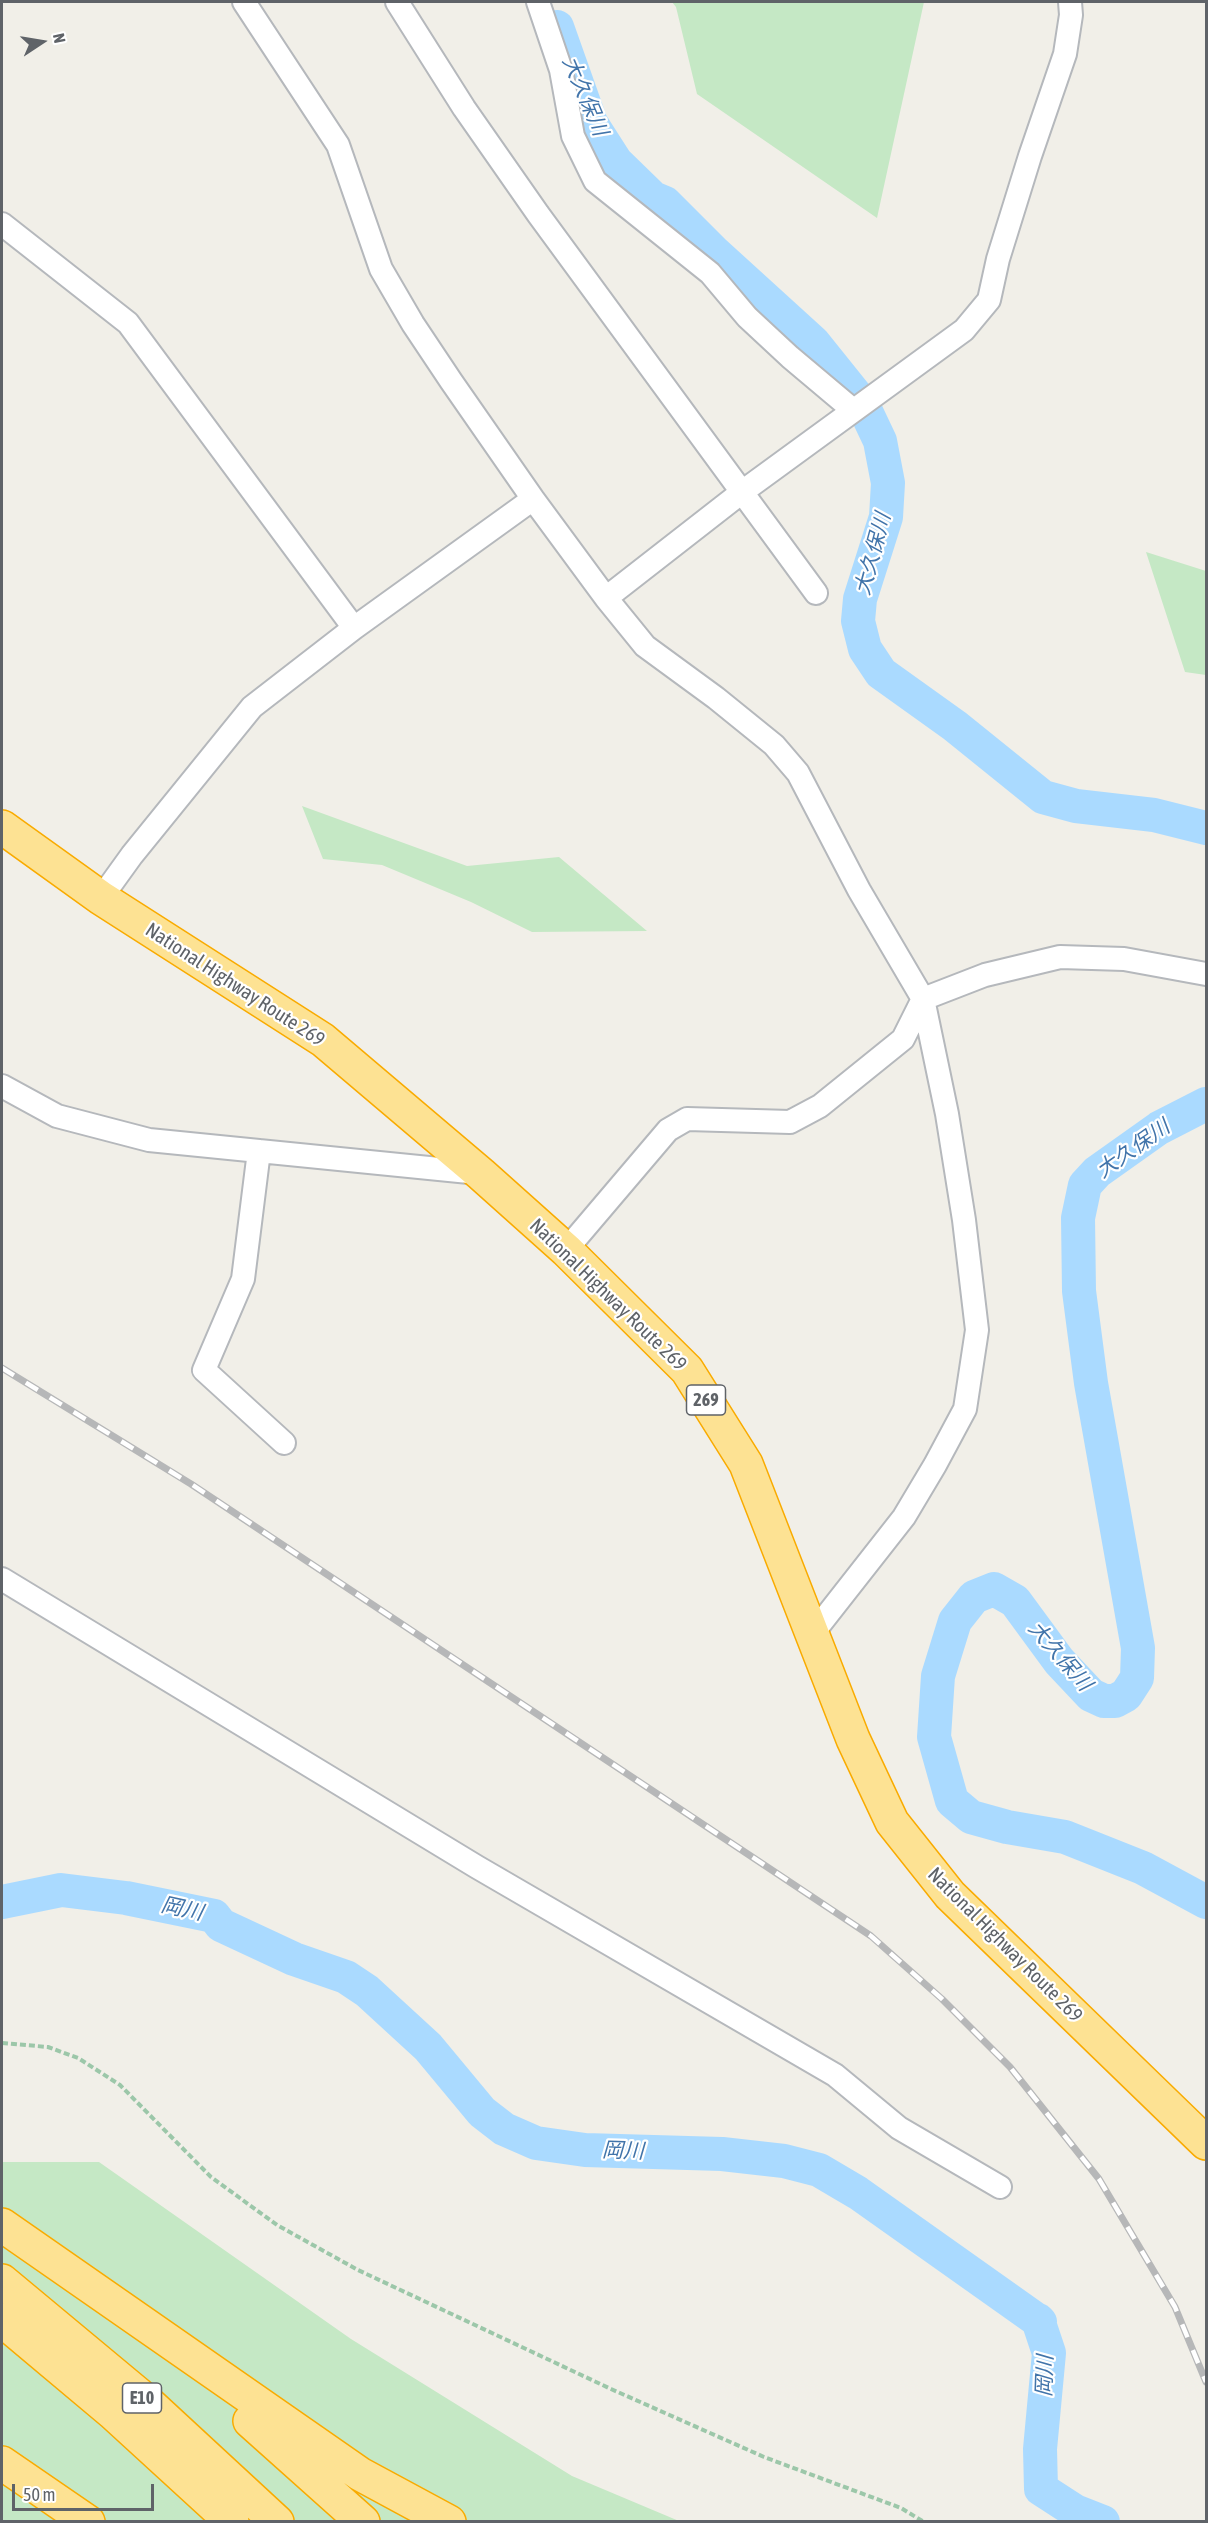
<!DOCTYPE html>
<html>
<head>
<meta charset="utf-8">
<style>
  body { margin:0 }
  #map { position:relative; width:1208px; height:2523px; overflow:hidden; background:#f1efe8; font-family:"Asap Condensed",sans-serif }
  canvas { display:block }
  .frame { position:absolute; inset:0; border:3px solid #5f6368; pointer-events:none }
  .north { position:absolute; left:12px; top:12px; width:60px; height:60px; -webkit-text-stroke:4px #fff; paint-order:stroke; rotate:78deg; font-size:16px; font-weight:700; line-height:24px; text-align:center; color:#5f6368 }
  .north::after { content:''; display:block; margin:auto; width:21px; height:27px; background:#5f6368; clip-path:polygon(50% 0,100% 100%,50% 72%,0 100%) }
  .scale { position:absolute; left:12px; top:2484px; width:142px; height:27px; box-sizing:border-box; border:3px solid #5f6368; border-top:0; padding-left:8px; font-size:18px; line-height:21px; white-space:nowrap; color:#5f6368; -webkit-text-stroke:4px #fff; paint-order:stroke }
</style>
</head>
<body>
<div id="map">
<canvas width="1208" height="2523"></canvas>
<div class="frame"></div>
<div class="north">N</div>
<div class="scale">50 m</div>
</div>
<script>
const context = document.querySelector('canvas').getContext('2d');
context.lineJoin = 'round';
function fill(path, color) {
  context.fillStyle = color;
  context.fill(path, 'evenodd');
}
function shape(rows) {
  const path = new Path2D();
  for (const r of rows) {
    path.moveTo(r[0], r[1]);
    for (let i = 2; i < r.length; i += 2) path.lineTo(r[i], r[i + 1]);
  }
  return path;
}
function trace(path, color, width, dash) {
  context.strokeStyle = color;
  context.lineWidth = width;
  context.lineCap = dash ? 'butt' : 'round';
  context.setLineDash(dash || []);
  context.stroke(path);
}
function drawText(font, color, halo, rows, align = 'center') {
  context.font = font + ' "Asap Condensed","Noto Sans JP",sans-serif';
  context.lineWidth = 4.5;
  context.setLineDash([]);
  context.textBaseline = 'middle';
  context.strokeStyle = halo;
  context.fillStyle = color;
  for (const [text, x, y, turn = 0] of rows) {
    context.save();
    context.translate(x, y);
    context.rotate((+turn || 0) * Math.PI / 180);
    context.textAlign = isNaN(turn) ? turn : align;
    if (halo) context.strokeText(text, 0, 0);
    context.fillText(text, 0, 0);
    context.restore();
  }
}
const green = shape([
  [672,2,924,2,877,218,697,94,676,7],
  [1146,552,1206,571,1206,675,1185,672],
  [302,806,467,866,559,857,647,931,532,932,471,902,382,865,323,859],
  [2,2162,99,2162,351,2339,572,2476,679,2521,2,2522]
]);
const river = shape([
  [557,27,591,123,616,162,653,198,665,203,713,251,813,342,862,403,880,441,888,483,886,517,860,599,858,621,865,649,881,673,955,726,1043,797,1076,806,1154,815,1206,828],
  [1206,1104,1159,1128,1097,1172,1085,1185,1078,1218,1079,1291,1091,1383,1138,1648,1137,1678,1126,1695,1115,1701,1104,1701,1091,1695,1059,1661,1015,1601,994,1589,974,1597,955,1621,938,1676,934,1737,952,1801,971,1817,1007,1827,1065,1837,1143,1868,1206,1902],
  [2,1902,61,1890,126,1898,214,1916,221,1925,294,1959,346,1977,367,1991,428,2047,482,2112,504,2129,536,2143,585,2150,722,2154,784,2161,819,2170,858,2193,1040,2322,1038,2320,1049,2353,1040,2449,1041,2489,1075,2511,1103,2522]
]);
const path = shape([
  [2,2043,48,2047,78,2058,120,2085,211,2177,277,2225,358,2270,611,2389,764,2457,901,2508,924,2522]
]);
const minor = shape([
  [244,2,338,145,381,269,413,324,451,381,533,499,606,598,645,646,716,698,774,745,798,773,859,890,923,999,947,1114,964,1220,977,1330,965,1409,935,1465,904,1517,813,1633],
  [397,2,464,108,538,214,816,593],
  [538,2,561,70,573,136,595,181,710,273,747,317,790,357,853,410],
  [2,224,128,323,354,628],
  [606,598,742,492,964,330,989,300,998,259,1030,156,1065,54,1071,15,1070,2],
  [101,898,132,855,252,707,354,628,533,499],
  [2,1086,57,1116,149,1140,479,1173],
  [259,1151,243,1279,204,1370,284,1443],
  [566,1250,668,1130,687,1119,790,1122,820,1106,903,1039,923,999,985,975,1060,957,1124,959,1206,974],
  [2,1579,477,1867,835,2075,899,2128,1000,2187]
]);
const highway = shape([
  [2,827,101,898,323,1040,481,1174,566,1250,687,1370,746,1464,853,1739,892,1822,950,1895,1206,2143],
  [2,2225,360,2474,449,2522],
  [2,2281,145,2400,277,2522],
  [2,2320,113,2413,232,2522],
  [250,2421,363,2522],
  [2,2463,88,2522]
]);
const rail = shape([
  [2,1368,191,1484,871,1936,942,1999,1010,2067,1099,2179,1175,2307,1206,2382]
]);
const shields = [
  [706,1400,39],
  [142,2398,39]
];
const shieldNames = [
  ["269",706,1400],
  ["E10",142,2398]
];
const streetNames = [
  ["National Highway Route 269",235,985,33],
  ["National Highway Route 269",608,1295,44],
  ["National Highway Route 269",1005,1945,45]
];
const waterNames = [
  ["大久保川",585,96,67],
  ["大久保川",873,554,-75],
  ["大久保川",1133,1149,-35],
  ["大久保川",1060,1656,49],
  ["岡川",182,1909,12],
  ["岡川",623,2151,2],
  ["岡川",1045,2376,-88]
];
fill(green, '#c5e8c5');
trace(river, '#aadaff', 34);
trace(minor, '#b5b8bc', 26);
trace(highway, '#f9ab00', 36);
trace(path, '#9cc7a9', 4, [6, 3]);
trace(minor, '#fff', 22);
trace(highway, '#fde293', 33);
trace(rail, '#b6b7b8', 7);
trace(rail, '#fff', 4.5, [14]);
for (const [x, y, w] of shields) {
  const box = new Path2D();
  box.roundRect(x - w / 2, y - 15, w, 30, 4.5);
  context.fillStyle = '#fff';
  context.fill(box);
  trace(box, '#5f6368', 1.5);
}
drawText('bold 18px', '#5f6368', null, shieldNames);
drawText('20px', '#5f6368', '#fff', streetNames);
drawText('italic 21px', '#4174aa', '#fff', waterNames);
</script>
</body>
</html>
